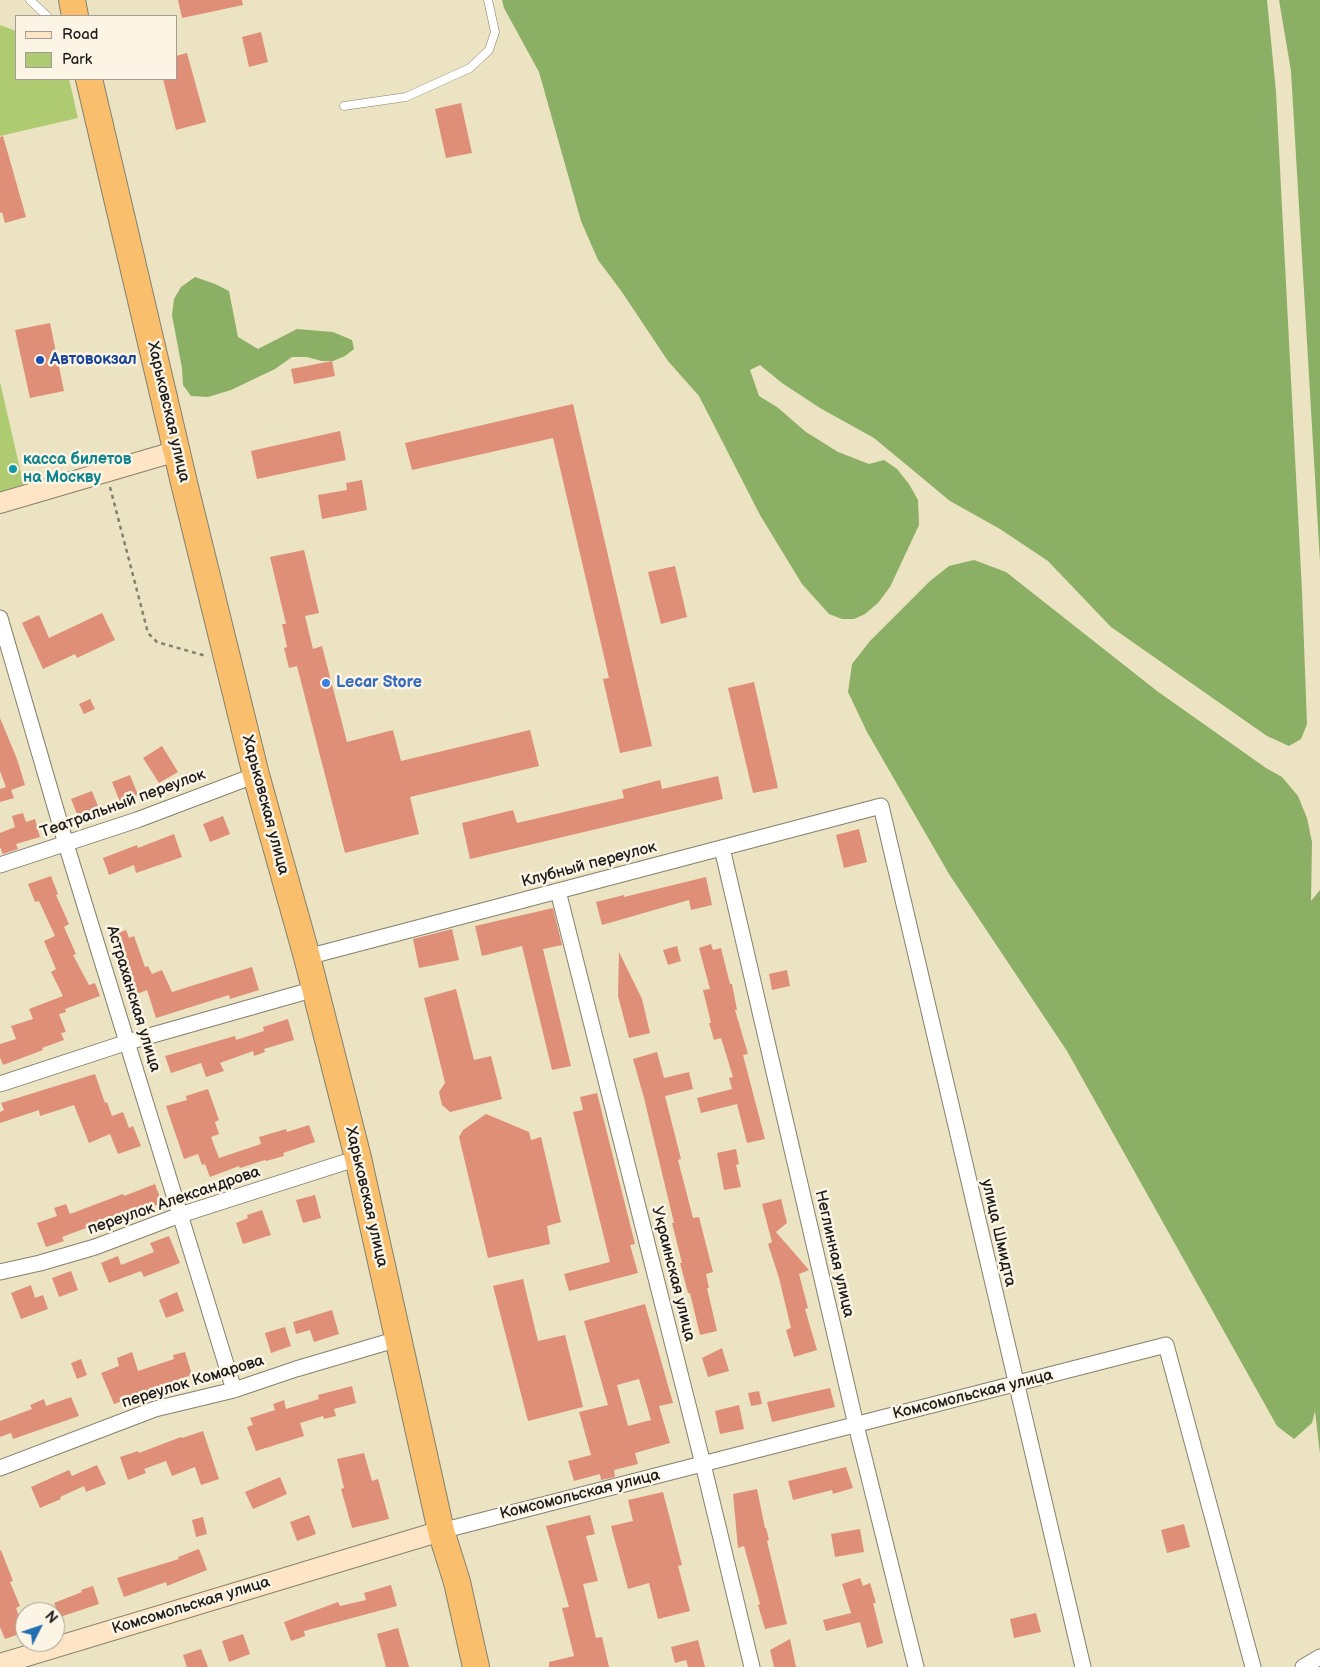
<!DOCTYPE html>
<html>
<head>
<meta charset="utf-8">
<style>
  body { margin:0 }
  #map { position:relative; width:1320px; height:1667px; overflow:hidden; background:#ebe3c1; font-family:"Balsamiq Sans",sans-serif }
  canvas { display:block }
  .legend { position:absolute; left:15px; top:15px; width:162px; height:65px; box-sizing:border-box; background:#fcf5e5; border:1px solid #a29e95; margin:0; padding:6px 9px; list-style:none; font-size:15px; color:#1c1c1c }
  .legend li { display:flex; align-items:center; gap:10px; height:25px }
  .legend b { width:25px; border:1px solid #a29e95 }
  .north { position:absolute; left:15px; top:1602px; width:50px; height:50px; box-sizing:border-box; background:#fcf5e5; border:1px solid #a29e95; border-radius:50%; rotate:49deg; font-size:14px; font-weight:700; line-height:20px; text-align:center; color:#1c1c1c }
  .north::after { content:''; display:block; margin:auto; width:18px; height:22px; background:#1f6fb2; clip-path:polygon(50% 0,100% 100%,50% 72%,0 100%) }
</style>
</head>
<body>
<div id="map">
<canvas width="1320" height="1667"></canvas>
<ul class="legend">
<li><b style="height:6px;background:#fde5c5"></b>Road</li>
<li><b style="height:14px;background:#afcb72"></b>Park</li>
</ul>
<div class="north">N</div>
</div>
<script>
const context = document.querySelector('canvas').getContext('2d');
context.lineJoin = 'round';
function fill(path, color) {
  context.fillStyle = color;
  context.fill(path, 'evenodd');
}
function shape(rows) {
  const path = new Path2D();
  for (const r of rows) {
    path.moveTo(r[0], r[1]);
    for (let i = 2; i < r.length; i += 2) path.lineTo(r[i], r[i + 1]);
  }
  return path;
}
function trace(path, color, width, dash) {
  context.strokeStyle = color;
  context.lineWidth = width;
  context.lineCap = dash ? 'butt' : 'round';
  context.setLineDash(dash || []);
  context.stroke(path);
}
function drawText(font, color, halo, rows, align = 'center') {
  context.font = font + ' "Balsamiq Sans",sans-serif';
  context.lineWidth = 5;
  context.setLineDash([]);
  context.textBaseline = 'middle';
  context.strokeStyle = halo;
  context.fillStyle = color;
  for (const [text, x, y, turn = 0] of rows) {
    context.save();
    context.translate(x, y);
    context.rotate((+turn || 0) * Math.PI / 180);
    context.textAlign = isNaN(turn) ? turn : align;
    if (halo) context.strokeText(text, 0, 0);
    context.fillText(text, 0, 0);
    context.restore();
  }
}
const green = shape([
  [0,25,16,31,16,79,69,79,78,118,0,136],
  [0,382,26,495,0,503]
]);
const forest = shape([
  [502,0,1267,0,1276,92,1302,591,1307,724,1301,739,1289,746,1267,736,1111,627,1048,561,1000,529,950,501,874,438,820,408,782,383,760,365,750,370,759,396,777,407,806,432,838,452,869,464,884,460,897,469,909,484,918,500,919,525,890,587,878,603,865,614,854,619,842,619,829,614,802,584,760,515,699,396,668,361,622,292,598,260,581,221,539,72,504,8],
  [1279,0,1320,0,1320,562,1291,71],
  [195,277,215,284,229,291,238,337,258,349,297,329,333,332,352,340,354,349,345,356,333,361,322,361,307,357,292,357,275,369,231,390,208,397,191,396,183,385,182,368,172,315,174,299,181,287],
  [974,560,1006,572,1157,691,1266,768,1282,777,1298,796,1307,818,1312,842,1311,901,1320,890,1320,1454,1315,1411,1312,1423,1294,1439,1277,1426,1067,1051,949,874,867,732,848,692,852,664,870,641,930,581,949,566]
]);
const building = shape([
  [178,0,242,0,243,5,182,18],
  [261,32,268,62,249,67,242,37],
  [187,53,206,122,176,130,163,79,176,79,176,56],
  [461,103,472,153,446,158,435,109],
  [3,136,26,217,5,223,2,212,0,213,0,137],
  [50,323,64,391,30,398,15,330],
  [332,361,335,376,294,384,291,369],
  [573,404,652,746,620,753,603,679,609,678,553,438,412,470,405,443],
  [340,431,346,460,257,479,251,451],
  [362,480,367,510,322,519,318,495,347,490,346,483],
  [304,550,319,613,305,616,313,649,322,646,347,742,393,730,401,761,530,730,539,766,410,797,419,834,345,853,297,666,289,668,284,648,287,647,282,624,286,624,270,557],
  [675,566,687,617,661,624,648,572],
  [102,613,115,640,77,658,75,654,43,669,22,623,39,615,49,638],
  [754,682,778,788,753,793,728,688],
  [90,699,95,709,84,714,79,704],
  [0,718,17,759,25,785,11,790,14,798,0,802,0,789,6,787,0,771],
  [162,746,178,772,159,783,143,758],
  [130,775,138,795,120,802,112,782],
  [718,776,723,799,470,859,462,823,513,810,517,823,624,798,622,790,660,780,662,789],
  [92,791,102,816,81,824,71,799],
  [23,813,26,822,35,819,40,837,16,844,18,849,3,854,0,847,0,833,15,827,12,816],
  [223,816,230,834,210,842,203,824],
  [859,829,867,862,844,868,836,835],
  [174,834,182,857,136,873,134,865,109,875,103,858,137,845,138,848],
  [51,876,58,894,56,895,69,924,64,927,76,954,73,955,89,985,95,983,100,996,65,1009,66,1012,59,1014,66,1032,61,1033,64,1040,42,1048,43,1050,3,1065,0,1057,0,1044,16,1039,11,1026,33,1019,29,1009,63,996,51,972,56,969,44,941,55,936,39,901,35,902,28,884],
  [706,877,712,905,691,910,689,900,602,925,596,902,624,895,624,897],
  [553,908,562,945,543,949,571,1066,552,1070,522,946,482,956,475,926],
  [452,929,459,960,419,968,413,939],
  [126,930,129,938,134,936,145,967,148,966,152,974,162,970,172,992,252,967,259,990,230,999,229,995,156,1018,147,990,132,996,109,937],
  [711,944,713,950,721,948,730,984,732,984,737,1010,735,1010,748,1054,743,1055,765,1139,747,1143,737,1104,701,1113,697,1098,732,1089,729,1078,733,1077,721,1038,714,1040,709,1023,711,1023,703,990,710,989,699,948],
  [677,946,681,961,668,965,663,950],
  [619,952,642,999,650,1033,629,1038,618,996],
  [787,970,790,986,772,990,769,974],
  [456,989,474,1060,491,1056,502,1099,450,1112,442,1105,439,1092,445,1083,424,998],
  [288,1019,294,1040,264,1049,265,1052,254,1056,253,1051,220,1063,224,1071,206,1077,201,1063,171,1073,165,1056,235,1036,236,1040,264,1031,263,1027],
  [657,1052,664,1078,689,1072,693,1089,665,1096,681,1159,678,1160,693,1218,699,1217,713,1272,706,1274,709,1288,707,1288,717,1331,700,1335,690,1293,688,1293,680,1263,682,1263,672,1223,674,1223,644,1098,633,1059],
  [95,1074,105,1103,107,1102,112,1116,123,1112,129,1128,133,1126,141,1146,118,1154,110,1134,89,1143,74,1105,40,1116,39,1110,0,1123,0,1112,4,1110,1,1103],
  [208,1089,219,1120,215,1122,219,1134,211,1137,219,1158,261,1144,259,1137,286,1129,287,1132,309,1125,315,1142,283,1153,284,1156,266,1161,265,1160,240,1168,239,1166,210,1177,205,1164,202,1165,198,1154,184,1159,166,1106,187,1100,186,1096],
  [597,1093,635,1244,630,1245,638,1273,569,1291,564,1274,610,1262,573,1112,583,1110,580,1097],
  [486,1114,529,1132,531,1140,541,1137,561,1222,547,1226,550,1244,488,1258,459,1137,463,1130],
  [736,1149,739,1164,736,1165,741,1187,724,1190,717,1153],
  [155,1184,162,1203,87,1230,86,1228,62,1237,64,1241,46,1247,37,1223,57,1216,54,1208,66,1204,70,1214,123,1194,124,1196],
  [315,1195,321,1218,303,1223,296,1200],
  [781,1199,787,1223,776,1232,809,1270,799,1274,808,1308,805,1309,817,1350,794,1357,786,1330,791,1328,779,1278,768,1244,772,1242,762,1204],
  [262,1210,271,1235,243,1244,236,1223,248,1218,247,1215],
  [169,1236,180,1263,144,1277,141,1271,109,1283,101,1263,118,1256,121,1265,154,1252,150,1243],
  [71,1271,78,1290,59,1297,52,1278],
  [523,1279,538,1341,565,1335,583,1407,528,1421,493,1286],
  [31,1285,35,1298,43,1295,48,1309,21,1319,11,1293],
  [177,1292,184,1311,166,1318,159,1300],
  [645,1304,673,1403,659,1406,670,1443,635,1453,638,1464,614,1470,615,1477,601,1480,600,1474,574,1481,568,1461,591,1455,579,1412,608,1405,584,1321],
  [639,1379,651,1420,628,1426,617,1385],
  [332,1310,339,1334,314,1342,310,1330,296,1334,293,1322],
  [285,1327,291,1346,271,1353,265,1333],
  [722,1348,729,1371,708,1377,702,1358],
  [132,1352,138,1371,174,1359,173,1355,185,1352,192,1375,165,1384,165,1386,114,1404,101,1373,119,1366,117,1358],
  [81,1359,87,1375,77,1379,71,1363],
  [352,1386,356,1403,334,1409,336,1416,324,1419,323,1416,300,1423,304,1436,256,1451,247,1427,253,1425,250,1418,275,1410,273,1404,284,1400,286,1409,319,1399,318,1395],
  [830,1388,835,1407,772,1422,767,1402],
  [759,1391,762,1404,751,1406,748,1393],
  [71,1397,79,1416,13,1439,11,1433,0,1437,0,1421,32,1409,30,1405,44,1399,46,1406],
  [739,1405,744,1429,720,1434,715,1411],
  [203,1431,219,1479,201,1485,195,1467,172,1476,166,1461,144,1469,146,1473,128,1480,120,1457,138,1451,139,1453,181,1437,182,1438],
  [364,1453,372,1481,378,1479,389,1519,352,1528,341,1489,344,1488,337,1459],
  [97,1465,106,1484,86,1492,84,1486,60,1497,61,1499,40,1508,31,1487,69,1470,72,1476],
  [846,1467,853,1488,833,1494,832,1490,793,1500,788,1481],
  [280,1477,287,1494,253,1509,245,1492],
  [757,1489,765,1528,766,1528,769,1540,767,1541,787,1624,765,1629,758,1605,760,1604,744,1546,738,1548,733,1494],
  [663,1492,682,1565,678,1566,690,1611,658,1619,649,1583,628,1589,611,1526,633,1521,628,1500],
  [309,1515,316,1534,297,1541,290,1522],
  [590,1515,595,1534,586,1536,598,1581,583,1584,596,1638,602,1637,609,1667,549,1667,549,1662,574,1656,562,1608,569,1607,546,1526],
  [203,1517,207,1534,196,1537,192,1520],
  [1184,1524,1190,1547,1167,1553,1161,1530],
  [860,1529,864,1552,835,1557,831,1534],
  [199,1549,207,1570,167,1586,166,1582,124,1597,117,1578,179,1559,178,1557],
  [1,1550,13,1581,10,1582,20,1606,16,1608,25,1632,5,1639,0,1627,0,1551],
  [860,1578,863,1586,870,1583,876,1603,873,1603,883,1643,867,1648,860,1622,826,1631,823,1620,851,1613,842,1584],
  [391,1585,397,1606,304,1631,305,1636,291,1641,284,1622,338,1602,340,1606,366,1600,364,1593],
  [93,1586,99,1604,60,1617,54,1603,82,1592,81,1590],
  [1036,1613,1041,1632,1014,1638,1010,1619],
  [398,1628,409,1667,386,1667,377,1634],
  [243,1634,250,1654,229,1662,222,1641],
  [790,1639,796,1667,774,1667,770,1650],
  [698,1640,705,1667,688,1667,686,1660,675,1663,671,1647],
  [201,1649,208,1667,187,1667,183,1655]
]);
const path = shape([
  [110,487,148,633,157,642,206,656]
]);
const lane = shape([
  [30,0,47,16],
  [344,106,406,97,470,68,489,50,495,32,488,0]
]);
const street = shape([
  [0,618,66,844,234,1390],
  [722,848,856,1425,916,1667],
  [0,865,137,820,256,775],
  [558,891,703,1464,752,1667],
  [307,957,881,806,1083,1667],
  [0,1084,128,1042,315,989],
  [0,1272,40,1263,95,1247,180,1215,358,1158],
  [0,1468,155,1409,234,1390,296,1369,398,1339],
  [441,1531,1166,1345,1253,1667],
  [1303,1667,1320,1657]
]);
const secondary = shape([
  [0,503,177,451],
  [0,1664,441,1531]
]);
const highway = shape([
  [72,0,75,16],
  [89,79,185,487,256,775,307,957,358,1158,441,1531,457,1582,476,1667]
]);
const markers = [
  [40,360,5,"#1a4fb4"],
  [13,469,5,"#0f9aa8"],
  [326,683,5,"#3f7fe0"]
];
const transitNames = [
  ["Автовокзал",50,360]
];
const streetNames = [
  ["Харьковская улица",168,412,77],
  ["Театральный переулок",123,804,-20],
  ["Харьковская улица",265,805,75],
  ["Клубный переулок",589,865,-15],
  ["Астраханская улица",133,999,73],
  ["Харьковская улица",366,1197,77],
  ["переулок Александрова",174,1201,-19],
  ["улица Шмидта",998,1233,77],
  ["Неглинная улица",834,1254,77],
  ["Украинская улица",673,1274,76],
  ["переулок Комарова",193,1382,-17],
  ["Комсомольская улица",973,1395,-14],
  ["Комсомольская улица",580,1495,-14],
  ["Комсомольская улица",191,1606,-17]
];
const cultureNames = [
  ["касса билетов",23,460],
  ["на Москву",23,478]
];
const shopNames = [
  ["Lecar Store",336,683]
];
fill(green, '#afcb72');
fill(forest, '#8baf64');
fill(building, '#df8f78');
trace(lane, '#84806e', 9);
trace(street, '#84806e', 17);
trace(secondary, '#84806e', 22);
trace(highway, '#84806e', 28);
trace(path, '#84806e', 2.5, [4, 4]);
trace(lane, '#fff', 8);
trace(street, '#fff', 15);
trace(secondary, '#fde5c5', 20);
trace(highway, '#f9bf6d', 26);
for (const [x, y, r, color] of markers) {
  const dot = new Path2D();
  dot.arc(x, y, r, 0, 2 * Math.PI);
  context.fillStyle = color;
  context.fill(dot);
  trace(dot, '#fcf5e5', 2);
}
drawText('bold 16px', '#164399', '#fcf5e5', transitNames, 'left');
drawText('16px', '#1c1c1c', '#fcf5e5', streetNames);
drawText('bold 16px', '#0d838f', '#fcf5e5', cultureNames, 'left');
drawText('bold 16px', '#366cbe', '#fcf5e5', shopNames, 'left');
</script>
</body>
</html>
